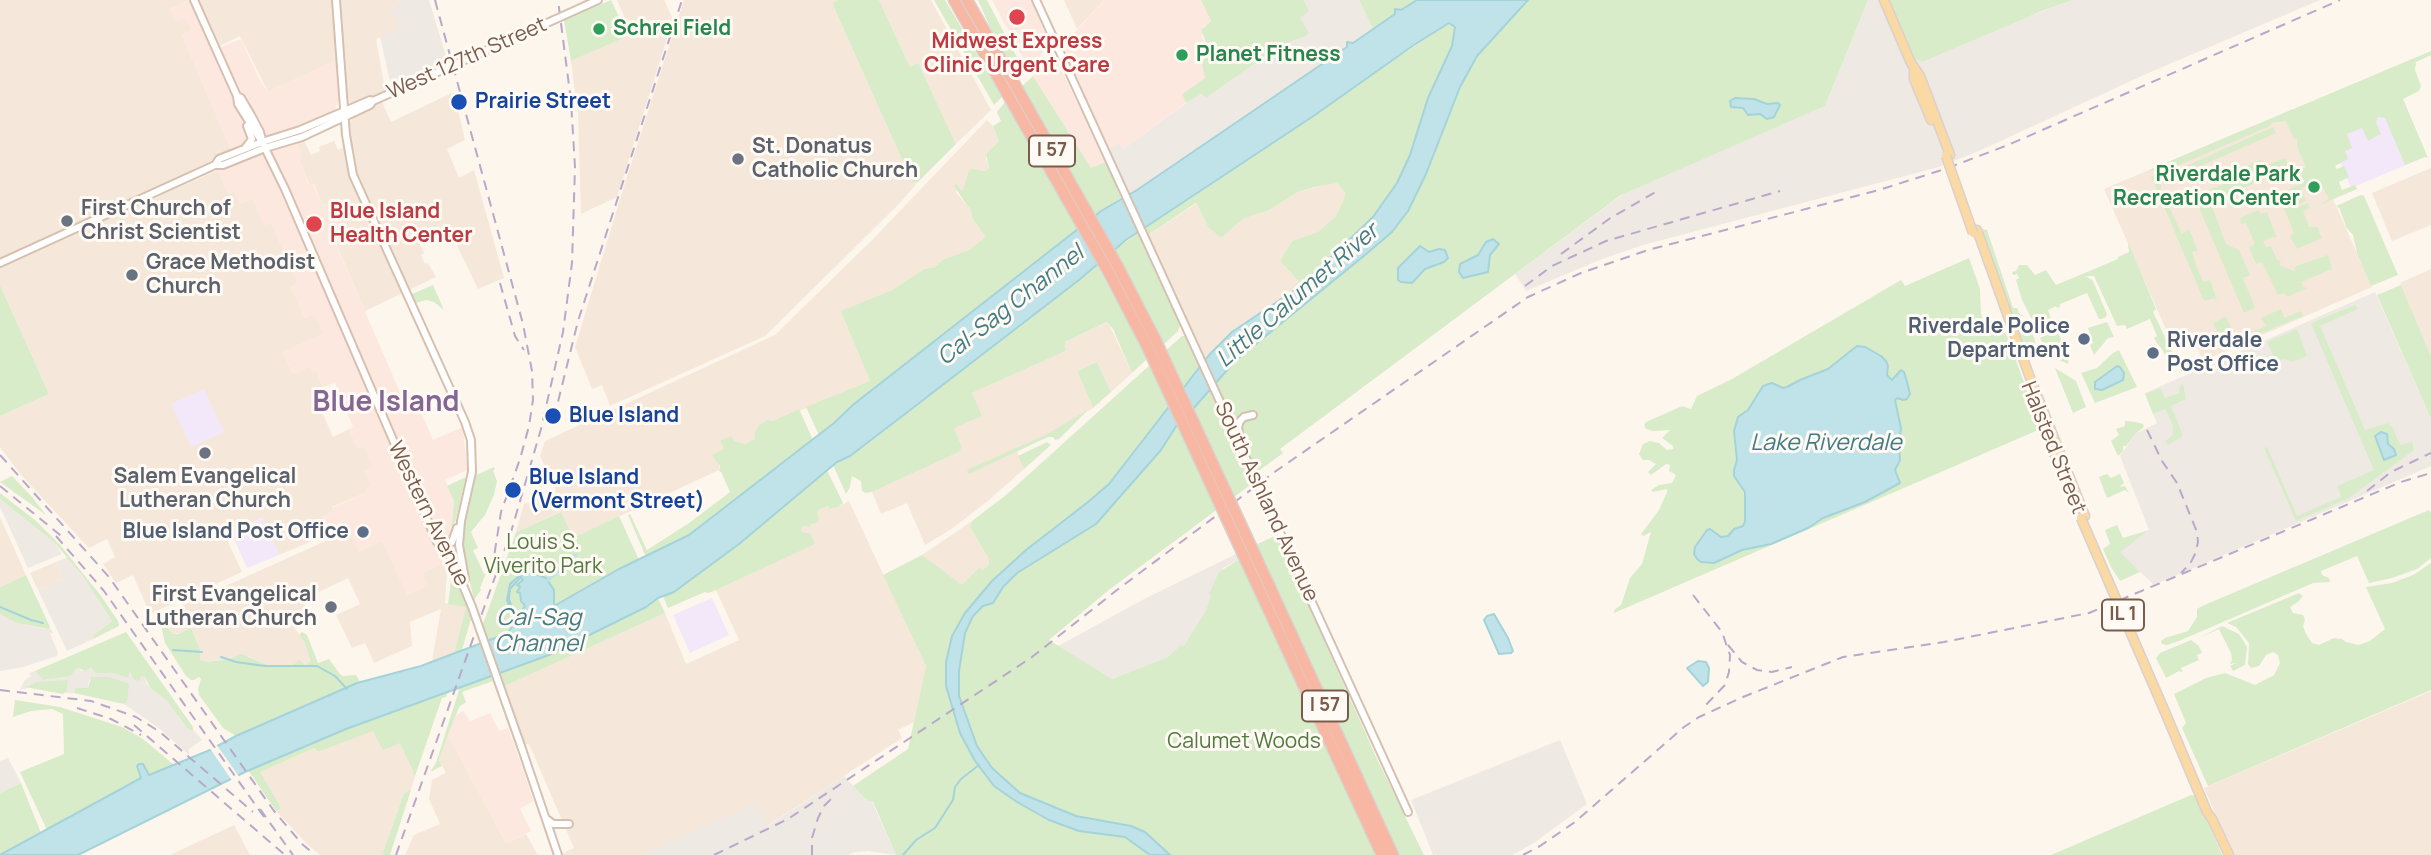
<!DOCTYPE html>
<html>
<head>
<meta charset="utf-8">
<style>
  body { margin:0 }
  canvas { display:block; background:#fdf6ec }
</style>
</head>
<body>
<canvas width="2431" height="855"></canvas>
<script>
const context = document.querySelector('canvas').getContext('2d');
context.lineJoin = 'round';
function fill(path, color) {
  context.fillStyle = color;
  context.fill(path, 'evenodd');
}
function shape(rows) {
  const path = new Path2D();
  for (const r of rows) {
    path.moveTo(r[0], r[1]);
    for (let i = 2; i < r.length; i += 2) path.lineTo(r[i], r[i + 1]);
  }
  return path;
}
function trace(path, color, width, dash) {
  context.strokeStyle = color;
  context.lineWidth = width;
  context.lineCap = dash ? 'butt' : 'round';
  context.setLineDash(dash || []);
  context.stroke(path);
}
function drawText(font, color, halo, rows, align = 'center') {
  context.font = font + ' Manrope,sans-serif';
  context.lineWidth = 6;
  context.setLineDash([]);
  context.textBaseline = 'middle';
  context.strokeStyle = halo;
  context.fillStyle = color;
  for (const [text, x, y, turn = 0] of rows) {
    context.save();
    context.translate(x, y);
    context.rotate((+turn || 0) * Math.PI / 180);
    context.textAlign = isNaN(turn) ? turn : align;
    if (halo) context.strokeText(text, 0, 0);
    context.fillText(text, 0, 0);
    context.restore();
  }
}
const residential = shape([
  [0,0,189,0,170,9,186,18,192,30,182,35,232,152,0,259],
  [199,0,332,0,337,60,268,92,240,36,220,46],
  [339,0,403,0,392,6,400,30,376,39,385,89,383,93,356,104,348,102],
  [617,0,664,0,673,19,617,197,581,214,578,115,571,61,632,34],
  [684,0,838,0,832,3,912,182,918,182,899,204,765,336,610,406,602,385,592,389,575,347,624,186],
  [879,0,931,0,991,110,956,144,918,64,910,67],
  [1064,0,1104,0,1077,29],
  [454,92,465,140,447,149,459,178,474,170,504,278,478,289,450,231,420,244,424,253,421,255,425,264,428,263,436,277,365,311,335,241,349,235,332,202,322,205,314,184,310,186,299,160,297,141,303,138,311,155,320,151,319,147,334,141,338,150,351,144,350,123,353,116,382,102,391,122],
  [2293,109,2372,287,2203,361,2191,333,2171,341,2104,189],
  [987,120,993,126,999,141,986,154,986,159,989,168,987,171,979,170,969,176,964,190,961,191,957,184,956,192,971,211,972,218,985,236,983,239,969,250,942,260,935,267,924,269,892,290,842,311,870,381,773,422,759,425,755,439,745,444,720,441,724,449,719,464,719,470,573,538,560,512,516,532,524,504,556,490,540,456,545,441,775,335,874,238],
  [2431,168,2431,225,2392,241,2372,193],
  [218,170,228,193,234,191,253,199,264,225,271,222,298,283,291,287,305,318,315,314,324,334,283,352,293,374,310,366,317,372,323,387,313,392,333,437,349,429,358,448,364,446,373,466,371,486,367,492,332,507,333,512,321,517,328,534,279,555,262,518,225,535,242,572,150,614,133,575,116,583,103,564,115,557,107,539,89,548,21,475,0,447,0,416,49,394,0,285,0,267],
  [1330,183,1337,183,1345,192,1344,199,1336,216,1318,232,1292,241,1280,261,1302,285,1232,332,1205,359,1147,236,1196,204,1208,227,1221,238,1243,219,1269,210,1298,192],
  [2431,269,2431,356,2400,283],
  [1108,322,1132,373,1111,392,1097,362,1077,371,1093,408,1046,435,968,470,970,473,1017,451,1024,469,989,500,953,528,925,545,907,503,881,514,872,492,959,452,962,447,954,428,972,393,1066,351,1065,342],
  [849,501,926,666,914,722,898,730,902,738,767,826,757,804,642,855,564,855,563,853,574,848,529,744,525,745,505,686,665,613,686,664,739,640,716,590,814,544,807,533,804,533,801,529,802,526,806,527,819,519,818,510,828,506,831,509,838,507],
  [0,517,26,575,0,587],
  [972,521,970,527,989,559,989,564,983,570,979,569,962,586,922,555],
  [350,530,360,551,382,541,427,585,422,573,443,563,447,572,445,603,467,607,454,654,432,661,441,609,410,622,412,646,374,663,365,643,352,648,336,615,360,604,348,578,302,600,311,620,294,627,305,643,309,656,310,662,305,665,272,667,248,656,206,662,201,661,184,632,173,634,159,616],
  [56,562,63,579,38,590,30,573],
  [2431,691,2431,855,2233,855,2204,788],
  [374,730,400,742,415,776,411,790,404,793,382,855,320,855,308,845,276,811,281,808,259,772,316,748,318,752],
  [448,735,506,843,526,834,538,855,405,855,414,835,440,824,429,799,432,780,446,773,439,760],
  [234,825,250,855,170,855]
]);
const commercial = shape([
  [189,0,213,50,241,39,260,81,268,92,337,60,339,100,335,110,284,133,268,136,232,152,182,35,192,30,186,18,175,22,170,9],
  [992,0,1031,0,1049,42,1047,48,1031,65,1027,65,1025,62],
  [1104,0,1201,0,1211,21,1203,27,1202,37,1208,48,1202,65,1205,78,1182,94,1186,103,1123,149,1120,143,1108,149,1065,49,1068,40],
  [1055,57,1106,162,1091,169,1033,76,1049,59],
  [297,141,303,158,299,160,309,185,313,184,322,205,332,201,349,235,335,242,405,404,416,400,433,440,463,427,467,470,445,480,454,501,451,535,435,542,443,563,422,573,428,586,407,595,382,541,359,552,347,525,328,534,321,517,333,512,332,508,367,492,366,489,371,486,364,471,373,466,364,446,358,448,349,429,353,427,335,383,323,387,317,372,313,373,310,366,293,374,283,352,323,333,315,315,306,319,290,287,298,283,271,222,264,226,253,199,240,204,234,191,228,193,218,170],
  [463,711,470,721,490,713,499,731,508,728,524,772,533,801,520,809,531,831,506,843,448,735,456,715]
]);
const industrial = shape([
  [403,0,429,0,448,63,394,87,391,86,380,37,399,30,392,6],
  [1304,0,1359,0,1373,29,1352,43,1350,42,1348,47,1130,194,1108,149,1120,143,1123,149,1199,94,1206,98,1281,45,1304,37,1299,18,1308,11],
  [1868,0,1889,0,1915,59,2073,0,2320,0,2146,74,1979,151,1939,167,1643,245,1602,259,1526,291,1515,274,1626,192,1825,106],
  [2375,292,2431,419,2431,466,2154,585,2119,552,2149,530,2120,456,2135,434,2157,423,2145,393],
  [0,499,55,543,62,554,28,568,0,507],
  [1238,553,1240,559,1223,568,1206,610,1184,647,1181,646,1168,657,1112,679,1058,646,1146,598],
  [68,557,82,575,112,621,94,635,93,639,67,651,38,590,63,579,56,562],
  [0,614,25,625,46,629,50,627,53,633,50,634,58,652,57,656,23,667,0,671],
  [91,667,95,673,112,673,127,678,130,672,133,679,139,680,142,676,145,677,146,683,150,688,166,700,188,729,193,731,194,730,202,740,189,749,189,755,160,729,124,704,127,702,89,679,88,688,75,688,74,693,66,693,68,681,36,682,28,685,26,689,20,689,25,680,31,676,29,673,35,671,40,677,47,680,77,668,82,671],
  [1560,740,1587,804,1534,843,1512,855,1433,855,1411,800],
  [8,758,21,783,0,793,0,761],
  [844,776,853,786,872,802,896,855,868,851,855,852,848,855,642,855,757,803,768,826]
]);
const education = shape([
  [2403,99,2427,156,2351,188,2327,131],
  [204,389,224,432,191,447,171,404],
  [263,518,279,555,247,568,231,532],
  [712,598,729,635,690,653,673,615]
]);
const green = shape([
  [611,0,628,36,571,61,564,20],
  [838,0,879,0,910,67,918,63,956,144,918,182,912,182,832,3],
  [934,0,945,0,1002,97,994,105],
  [978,0,987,0,1024,71,1017,80,1001,52],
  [1201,0,1304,0,1309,11,1300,18,1309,33,1304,37,1281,45,1206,98,1201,94,1186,103,1182,94,1205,78,1202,65,1208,48,1201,30,1211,21],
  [1359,0,1417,0,1401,10,1397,9,1395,14,1373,29],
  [1528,0,1868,0,1825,106,1621,195,1280,449,1283,453,1256,473,1216,382,1251,346,1327,287,1392,231,1408,211,1426,174,1460,87,1477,56],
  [1889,0,2073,0,2042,11,1922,62,1915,59],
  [1449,23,1455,27,1452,46,1428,98,1410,155,1397,183,1373,217,1302,285,1280,261,1292,241,1318,232,1336,216,1344,199,1345,192,1337,183,1314,187,1298,192,1269,210,1243,219,1221,238,1208,227,1196,203,1148,235,1145,227,1151,222,1186,201],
  [2431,51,2431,55,2412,64,2416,63,2415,70,2421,86,2419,91,2403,99,2428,158,2425,157,2405,165,2385,118,2378,117,2376,122,2381,134,2368,141,2362,128,2347,134,2352,148,2345,151,2348,159,2335,166,2337,169,2344,166,2349,177,2339,182,2342,190,2355,185,2357,189,2317,206,2329,199,2319,180,2301,188,2306,201,2297,205,2290,188,2300,185,2303,179,2300,170,2306,167,2297,147,2297,138,2294,139,2286,121,2271,123,2270,126,2163,172,2149,170],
  [1033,76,1091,168,1106,162,1121,198,1094,216,1021,87],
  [1005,102,1079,228,854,404,819,435,806,407,870,381,841,311,892,290,924,269,935,267,942,260,969,250,983,239,985,236,972,218,971,211,954,186,957,184,961,190,963,190,969,171,972,169,986,171,989,168,986,154,999,141,993,126,1001,121,997,112],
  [2273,127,2276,133,2189,171,2186,166],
  [2285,158,2290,169,2210,202,2226,244,2239,250,2250,275,2243,278,2255,308,2244,313,2194,196,2225,183,2223,176,2262,159,2265,166],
  [2177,169,2177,173,2169,177,2171,183,2161,183,2161,192,2169,193,2170,195,2165,198,2182,234,2189,229,2198,251,2192,252,2197,268,2203,282,2210,280,2217,300,2214,298,2204,301,2151,176,2165,176],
  [2289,189,2297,207,2308,203,2310,208,2303,211,2304,213,2309,227,2317,227,2322,238,2297,249,2290,236,2294,233,2279,196,2279,193],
  [2361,195,2364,196,2398,275,2371,286,2357,253,2353,235,2346,227,2340,209,2336,206],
  [2258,210,2261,214,2267,212,2277,238,2273,237,2263,241,2266,247,2271,246,2277,260,2281,261,2279,265,2294,271,2296,266,2328,255,2332,269,2301,282,2303,287,2307,288,2287,297,2285,293,2278,295,2262,262,2256,264,2249,247,2255,244,2246,223,2241,224,2240,218],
  [1979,228,1987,230,2013,308,2017,308,2020,315,2023,315,2017,319,2010,315],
  [1138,233,1180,325,1178,331,1163,345,1114,251],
  [2128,242,2156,309,2153,312,2176,360,2167,359,2162,349,2156,342,2154,338,2157,336,2150,319,2127,329,2125,325,2117,326,2094,276,2086,276,2093,281,2107,314,2106,317,2101,319,2099,319,2087,293,2060,304,2060,307,2057,308,2056,306,2048,310,2054,327,2039,333,2022,300,2016,280,2019,278,2017,274,2013,275,2012,272,2016,271,2019,265,2027,265,2035,275,2046,270,2056,285,2118,259,2118,257,2129,252],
  [1969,258,1980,289,1981,313,1987,335,2002,331,2007,336,2038,420,2038,428,2036,431,1614,613,1614,610,1621,605,1630,578,1642,564,1651,532,1643,536,1641,534,1659,510,1667,492,1667,489,1653,492,1651,490,1659,485,1672,483,1676,475,1669,471,1670,465,1666,464,1651,475,1648,472,1656,464,1649,460,1643,460,1639,454,1643,444,1650,441,1659,443,1667,450,1673,449,1673,446,1662,438,1670,430,1653,431,1646,429,1644,425,1646,422,1682,406,1691,409,1697,396,1732,379,1901,280,1905,286],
  [1097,265,1148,358,1132,373,1113,329,1107,322,1065,342,1066,351,972,393,982,416,954,428,962,447,959,452,872,492,866,493,862,491,861,481,852,476,850,487,846,494,833,465,850,456,914,407],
  [0,285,49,394,0,416],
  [433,285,444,310,434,302,426,300,416,303,412,294],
  [2401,285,2431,356,2431,419,2377,295],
  [2355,305,2358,309,2320,326,2365,430,2388,423,2393,428,2400,445,2412,442,2414,450,2349,498,2296,521,2264,448,2267,447,2297,516,2341,497,2337,486,2374,470,2311,323],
  [2281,309,2284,318,2301,311,2303,316,2246,339,2245,335,2266,326,2261,318],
  [2226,316,2238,344,2221,351,2224,343,2213,323],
  [2107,322,2114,337,2108,338,2094,355,2090,345,2093,343,2088,328],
  [2022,324,2032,331,2039,355,2028,359,2016,329],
  [2297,329,2307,356,2292,362,2285,359,2276,362,2267,342],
  [2054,332,2058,333,2062,341,2062,343,2058,345,2062,358,2069,356,2068,364,2050,356,2040,338],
  [1182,336,1185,336,1253,483,1110,589,1049,640,1112,679,1168,657,1181,645,1184,646,1206,610,1211,596,1209,594,1219,572,1240,559,1238,553,1277,535,1377,759,1424,855,896,855,873,802,866,799,853,786,908,749,926,666,883,575,922,555,962,585,979,568,983,570,989,564,989,559,970,527,972,521,1006,495],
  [2119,350,2137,387,2095,403,2081,373,2097,368,2113,353],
  [1097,362,1111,392,1093,408,1077,371],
  [2055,368,2076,381,2086,407,2073,413],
  [2183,384,2186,399,2171,406,2183,436,2168,445,2165,441,2172,436,2173,433,2173,426,2167,412,2165,409,2153,414,2145,394,2160,388,2165,398,2179,393,2180,385],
  [799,409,813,440,689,535,646,557,628,515,630,514,647,550,689,523,730,492,721,472,719,471,720,466,712,455,724,449,720,441,731,436,734,441,745,444,755,439,754,434,759,425,768,420,773,421],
  [1088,410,1059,439,1055,440,1053,437,1048,437,969,474,967,470,1045,435],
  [2125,421,2136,422,2143,424,2144,427,2135,434,2126,446,2123,446,2123,451,2118,456,2111,441,2119,435,2116,429,2125,426],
  [1047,442,1051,445,1024,469,1018,456],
  [494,467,495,469,493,471,497,481,494,495,485,515,471,532,478,548,473,550,484,574,486,573,480,588,481,590,474,600,465,561,463,545,465,522,476,475],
  [827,470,843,503,838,507,830,509,828,506,818,510,819,520,816,523,811,524,809,527,802,526,801,529,804,533,810,533,815,544,716,590,708,593,705,592,668,608,663,596,674,592,739,544],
  [2107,474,2111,478,2120,474,2124,483,2119,487,2125,486,2129,493,2125,490,2107,498,2099,477],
  [12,476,33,498,46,515,0,482],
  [466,477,452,535,443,540,442,539,451,534,454,501,447,486],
  [0,493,35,520,61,546,101,596,118,621,119,626,93,639,94,635,112,621,82,575,55,543,0,499],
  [2429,510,2431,513,2431,558,2417,569,2392,578,2369,583,2357,556,2321,571,2322,575,2329,578,2330,582,2313,583,2179,641,2167,645,2162,644,2161,641,2165,638,2188,631,2197,617,2197,609,2202,606],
  [561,512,573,538,619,516,639,560,553,606,520,597,525,606,509,633,489,640,483,624,516,532],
  [2117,525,2123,538,2149,530,2120,552,2140,572,2120,581,2111,567,2103,549,2110,544,2105,530],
  [445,557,452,567,471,619,462,650,454,654,466,607,448,604,452,572],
  [2431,563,2431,690,2208,786,2182,728,2186,723,2174,694,2206,678,2225,673,2255,685,2274,675,2280,663,2278,655,2273,652,2266,655,2259,666,2251,668,2248,664,2249,643,2236,627,2227,623,2299,593,2303,596,2298,602,2290,607,2293,613,2303,615,2305,620,2303,626,2305,632,2312,643,2319,645,2334,638,2342,639,2346,642,2358,645,2370,641,2385,629,2366,587,2392,583,2413,575],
  [26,575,50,627,48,629,17,623,0,614,0,587],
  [658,598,665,613,505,686,500,671,574,644],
  [160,618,173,634,178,634,191,628,200,650,200,660,206,662,229,659,242,654,272,667,291,667,299,660,305,665,310,662,309,656,305,643,299,635,302,632,307,635,318,663,329,659,340,674,343,676,356,675,360,682,236,736,223,728,199,695,198,689,201,679,199,677,194,680,191,680,186,676,165,643,161,625,156,621],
  [2222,626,2239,634,2247,647,2245,665,2233,671,2230,666,2236,663,2230,664,2232,660,2231,653,2219,629,2201,637],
  [126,632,193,727,193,731,188,729,166,700,150,688,145,677,142,676,139,681,133,679,130,672,128,678,112,673,95,673,91,667,86,671,77,668,70,676,43,680,35,671],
  [2191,640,2199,646,2202,653,2197,655,2199,660,2181,668,2183,672,2179,671,2166,678,2156,658,2160,653],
  [490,675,493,681,462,692,466,702,459,707,448,735,439,760,442,766,430,772,436,763,460,687],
  [91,677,109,677,129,684,127,702,124,704,74,693,75,688,88,688],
  [68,680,67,691,63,694,25,687,36,682],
  [448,692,446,697,442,698,415,776,400,743,383,750,373,731,318,752,315,748,260,772,281,808,276,811,248,770,346,729],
  [15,700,60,707,122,727,143,739,175,766,149,776,143,764,137,766,142,778,47,830,20,772,64,754,63,714,52,709,31,711,13,717],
  [21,783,41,833,0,855,0,793],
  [411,790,390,855,382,855,404,793],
  [2191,795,2196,796,2222,855,2051,855]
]);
const water = shape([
  [1417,0,1528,0,1477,56,1460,87,1426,174,1408,211,1392,232,1365,255,1235,361,1193,409,1182,417,1161,450,1096,524,1017,573,1003,587,993,603,983,606,973,616,965,633,959,671,959,696,977,746,992,768,1020,793,1076,816,1131,826,1145,832,1170,855,1150,855,1125,837,1079,831,1049,820,1017,802,994,786,975,761,960,733,946,686,946,662,952,636,965,613,992,581,1026,550,1088,502,1109,484,1209,355,1232,332,1302,285,1373,217,1397,183,1410,155,1428,98,1452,46,1455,27,1449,23,1414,45,1312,117,1126,240,1079,280,914,407,850,456,837,462,739,544,674,592,658,598,646,607,549,655,346,729,245,772,78,855,0,855,141,778,137,766,139,764,143,764,149,775,210,750,236,736,357,683,421,666,508,633,525,606,521,601,520,593,517,592,520,587,517,585,523,580,521,577,510,589,509,599,512,608,511,610,507,600,510,584,520,575,534,573,546,578,554,590,554,606,619,569,689,535,834,423,854,404,1101,211,1137,190,1347,47,1347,42,1353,43,1395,14,1395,9,1401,10,1417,0],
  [1735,98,1754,99,1767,104,1778,103,1780,105,1774,117,1767,119,1760,114,1748,115,1743,108,1731,107,1730,101,1735,98],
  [1493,239,1499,244,1490,255,1488,272,1463,278,1459,272,1460,264,1478,255,1486,242,1493,239],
  [1420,246,1429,252,1439,249,1445,250,1448,258,1444,262,1425,269,1412,283,1401,282,1398,280,1398,268,1420,246],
  [1857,346,1865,347,1881,356,1886,361,1888,366,1887,375,1892,380,1901,370,1904,372,1906,378,1910,394,1907,399,1903,400,1897,398,1895,400,1901,428,1899,443,1900,460,1895,470,1900,483,1865,502,1823,518,1808,528,1771,544,1742,550,1714,563,1701,562,1697,559,1694,554,1695,547,1707,530,1710,529,1721,537,1728,536,1734,529,1743,526,1745,521,1745,492,1734,476,1734,470,1737,460,1734,431,1738,417,1748,410,1763,386,1772,383,1783,388,1787,387,1800,380,1828,369,1857,346],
  [2117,366,2120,367,2124,373,2123,380,2102,390,2095,389,2095,382,2117,366],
  [2381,432,2387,434,2388,444,2394,449,2396,455,2384,460,2375,436,2381,432],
  [1494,614,1508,638,1513,651,1511,653,1499,654,1484,620,1487,616,1494,614],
  [1698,661,1706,662,1709,668,1708,682,1703,686,1687,668,1698,661]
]);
const pier = shape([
  [216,744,240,778,233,782,209,747]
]);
const stream = shape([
  [0,607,31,620,43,623],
  [173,650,202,652],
  [221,657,236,662,265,666,317,666,335,676,347,689],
  [903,855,916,840,935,828,953,800,955,787,961,779,979,765]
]);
const canal = shape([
  [548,580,576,555]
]);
const secondary = shape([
  [194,0,237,96,238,104,262,142,285,189,437,542,452,559,472,607],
  [336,0,346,135,353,175,465,422,471,440,472,472,461,521,459,545,465,579],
  [1036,0,1408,812],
  [587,5,598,0],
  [237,96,241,98,251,115,260,132,262,140],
  [246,147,252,139,247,126],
  [215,165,223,165,265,148,302,137,370,105,373,101],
  [0,263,215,165,219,159,262,142,300,130,370,100,373,101,447,68],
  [1240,439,1238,427,1240,421,1244,417,1253,415],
  [437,542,444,544,452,542,457,528],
  [521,746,558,855],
  [548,820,553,824,569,824]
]);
const primary = shape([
  [1884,0,1911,63,1920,76,1950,155],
  [1914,70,1914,79,1931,120],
  [1977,230,2029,375,2085,516],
  [2034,404,2063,476],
  [2165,712,2207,812,2212,819,2229,855]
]);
const motorway = shape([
  [954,0,1109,273,1147,346],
  [967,0,1118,267,1155,339],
  [1256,557,1393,855],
  [1246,561,1382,855]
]);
const rail = shape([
  [435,0,523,324,532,371,533,400,529,426,520,459,501,512,493,563],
  [1561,254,1609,219,1659,190],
  [500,283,515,336,524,350],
  [1525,286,1552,266,1606,241,1780,191],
  [554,418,578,321,682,0],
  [2147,430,2162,461,2177,483,2197,532,2198,542,2195,554,2190,564,2181,573],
  [0,455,109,577,274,811,302,844,315,855],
  [0,486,65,539],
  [2367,491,2391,472,2431,453],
  [56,536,104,591,264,817],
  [1693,595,1722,632,1730,655,1729,672,1725,685,1703,708],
  [1728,645,1742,662,1757,670,1772,672,1792,667],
  [0,690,91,701,136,717,160,732,253,812],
  [77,708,111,719,141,735],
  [134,725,285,855],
  [260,809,293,855],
  [396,855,511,532,541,429,563,332,572,263,575,167,571,101,558,0],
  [714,855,788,819,1032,657,1117,590,1276,471,1528,297,1581,273,1648,250,1879,190,1945,169,2008,145,2340,0],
  [812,855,812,838,818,818,824,806,835,795],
  [1523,855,1540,846,1575,822,1684,727,1699,717,1743,697,1843,657,1944,642,2089,613,2401,482,2431,473]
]);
const secondaryBridge = shape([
  [447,68,587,5],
  [472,607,521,746]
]);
const primaryBridge = shape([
  [1946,156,1973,233],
  [2081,518,2165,712]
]);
const motorwayBridge = shape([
  [1155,339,1256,557],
  [1147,346,1246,561]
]);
const markers = [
  [1017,17,9,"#e0444e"],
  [599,29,7,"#2e9e5b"],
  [1182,55,7,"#2e9e5b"],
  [459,102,9,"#1a4fb4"],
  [738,159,7,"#6b7280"],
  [2314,187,7,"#2e9e5b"],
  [67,221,7,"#6b7280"],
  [314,224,9,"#e0444e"],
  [132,275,7,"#6b7280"],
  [2084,339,7,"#5c6f8a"],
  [2153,353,7,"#5c6f8a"],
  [553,416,9,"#1a4fb4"],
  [205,453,7,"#6b7280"],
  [513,490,9,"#1a4fb4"],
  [363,532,7,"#5c6f8a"],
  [331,607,7,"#6b7280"]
];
const shields = [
  [1052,151,46],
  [2123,615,42],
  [1325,706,46]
];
const shieldNames = [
  ["I 57",1052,151],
  ["IL 1",2123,615],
  ["I 57",1325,706]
];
const leisureNames = [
  ["Schrei Field",613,29],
  ["Planet Fitness",1196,55],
  ["Riverdale Park",2300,175,"right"],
  ["Recreation Center",2300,199,"right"]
];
const healthNames = [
  ["Midwest Express",1017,42],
  ["Clinic Urgent Care",1017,66],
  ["Blue Island",330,212,"left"],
  ["Health Center",330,236,"left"]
];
const streetNames = [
  ["West 127th Street",467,59,-24],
  ["Halsted Street",2053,448,68],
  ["South Ashland Avenue",1266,502,65],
  ["Western Avenue",428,514,64]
];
const transitNames = [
  ["Prairie Street",475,102],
  ["Blue Island",569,416],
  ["Blue Island",529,478],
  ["(Vermont Street)",529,502]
];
const worshipNames = [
  ["St. Donatus",752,147],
  ["Catholic Church",752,171],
  ["First Church of",81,209],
  ["Christ Scientist",81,233],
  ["Grace Methodist",146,263],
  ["Church",146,287],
  ["Salem Evangelical",205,477,"center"],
  ["Lutheran Church",205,501,"center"],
  ["First Evangelical",317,595,"right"],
  ["Lutheran Church",317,619,"right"]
];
const serviceNames = [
  ["Riverdale Police",2070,327],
  ["Department",2070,351],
  ["Riverdale",2167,341,"left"],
  ["Post Office",2167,365,"left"],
  ["Blue Island Post Office",349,532]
];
const parkNames = [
  ["Louis S.",543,543],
  ["Viverito Park",543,567],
  ["Calumet Woods",1244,742]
];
const waterNames = [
  ["Little Calumet River",1298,296,-41],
  ["Cal-Sag Channel",1011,306,-38],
  ["Lake Riverdale",1826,444],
  ["Cal-Sag",539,619],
  ["Channel",539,645]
];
const districtNames = [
  ["Blue Island",386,403]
];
fill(residential, '#f5e8da');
fill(commercial, '#fde8e0');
fill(industrial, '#efe9e4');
fill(education, '#f3e8fa');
fill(green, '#d8ecc9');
fill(water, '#bfe3e8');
trace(water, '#a5d3da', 2);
fill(pier, '#fdf6ec');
trace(stream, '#a5d3da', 2);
trace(canal, '#bfe3e8', 3.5);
trace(secondary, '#d6c0b0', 10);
trace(primary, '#dad1cd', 11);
trace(motorway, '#dad1cd', 13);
trace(secondary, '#fff', 6);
trace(primary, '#fbd9a5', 8);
trace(motorway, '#f7b7a3', 10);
trace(rail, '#b9a8c9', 2, [10, 7]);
trace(secondaryBridge, '#d6c0b0', 10, []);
trace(primaryBridge, '#dad1cd', 11, []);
trace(motorwayBridge, '#dad1cd', 13, []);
trace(secondaryBridge, '#fff', 6);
trace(primaryBridge, '#fbd9a5', 8);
trace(motorwayBridge, '#f7b7a3', 10);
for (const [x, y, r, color] of markers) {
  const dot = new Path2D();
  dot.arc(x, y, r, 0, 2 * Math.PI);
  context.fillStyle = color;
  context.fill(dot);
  trace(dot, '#fffaf3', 2.5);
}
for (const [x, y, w] of shields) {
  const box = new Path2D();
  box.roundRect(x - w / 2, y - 15.5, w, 31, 5);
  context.fillStyle = '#fffaf3';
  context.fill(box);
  trace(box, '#7a5c4d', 2);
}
drawText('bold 19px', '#7a5c4d', null, shieldNames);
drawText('bold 21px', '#27864d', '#fffaf3', leisureNames, 'left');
drawText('bold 21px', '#be3a42', '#fffaf3', healthNames);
drawText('21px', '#7a5c4d', '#fffaf3', streetNames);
drawText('bold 21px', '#164399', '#fffaf3', transitNames, 'left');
drawText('bold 21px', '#5b616d', '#fffaf3', worshipNames, 'left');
drawText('bold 21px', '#4e5e75', '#fffaf3', serviceNames, 'right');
drawText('21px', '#537a41', '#fffaf3', parkNames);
drawText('italic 23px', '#437c86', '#fffaf3', waterNames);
drawText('bold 28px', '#846695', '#fffaf3', districtNames);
</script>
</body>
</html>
